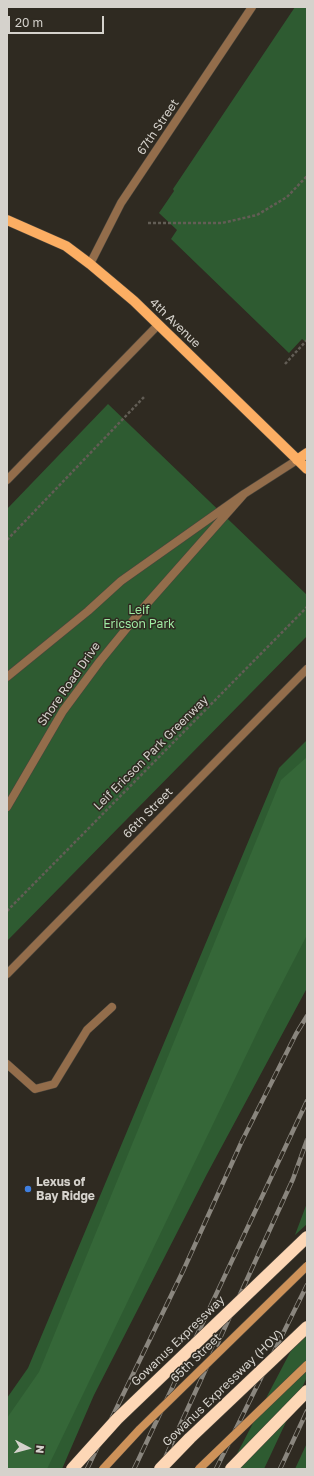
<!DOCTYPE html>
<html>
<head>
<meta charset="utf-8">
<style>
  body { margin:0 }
  #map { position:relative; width:314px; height:1476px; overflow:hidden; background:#2f2a21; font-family:"Golos Text",sans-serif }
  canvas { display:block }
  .frame { position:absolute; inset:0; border:8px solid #d5d2cc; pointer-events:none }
  .north { position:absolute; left:8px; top:1428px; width:40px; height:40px; -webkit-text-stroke:3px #2f2a21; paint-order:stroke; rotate:96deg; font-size:11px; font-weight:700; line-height:16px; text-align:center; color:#d5d2cc }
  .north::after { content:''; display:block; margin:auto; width:14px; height:18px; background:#d5d2cc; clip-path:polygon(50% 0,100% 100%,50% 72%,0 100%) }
  .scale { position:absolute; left:8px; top:16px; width:96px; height:18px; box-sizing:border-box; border:2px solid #d5d2cc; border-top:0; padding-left:5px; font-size:12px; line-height:14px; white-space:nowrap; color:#d5d2cc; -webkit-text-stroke:3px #2f2a21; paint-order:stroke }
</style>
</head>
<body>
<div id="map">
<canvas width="314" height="1476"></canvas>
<div class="frame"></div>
<div class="north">N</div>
<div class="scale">20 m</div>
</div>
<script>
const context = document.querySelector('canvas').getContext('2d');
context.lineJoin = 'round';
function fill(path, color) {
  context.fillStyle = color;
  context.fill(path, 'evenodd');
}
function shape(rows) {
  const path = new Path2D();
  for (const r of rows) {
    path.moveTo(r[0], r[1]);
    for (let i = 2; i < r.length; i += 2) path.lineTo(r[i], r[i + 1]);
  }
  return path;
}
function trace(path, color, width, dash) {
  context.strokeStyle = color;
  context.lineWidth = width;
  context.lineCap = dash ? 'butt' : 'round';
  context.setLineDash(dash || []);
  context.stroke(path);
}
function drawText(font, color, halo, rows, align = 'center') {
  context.font = font + ' "Golos Text",sans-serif';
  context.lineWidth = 3;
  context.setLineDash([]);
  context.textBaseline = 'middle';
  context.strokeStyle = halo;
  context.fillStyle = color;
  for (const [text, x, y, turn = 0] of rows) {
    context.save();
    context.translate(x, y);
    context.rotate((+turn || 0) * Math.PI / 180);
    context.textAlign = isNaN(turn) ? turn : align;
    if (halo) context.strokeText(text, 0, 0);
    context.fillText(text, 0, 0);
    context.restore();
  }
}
const green = shape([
  [295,7,307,7,307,343,302,339,289,353,171,239,177,230,159,213,174,191,173,189],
  [108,404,307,595,307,636,7,941,7,509],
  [307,740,307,988,207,1174,94,1395,62,1469,7,1469,7,1398,28,1368,279,768],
  [307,1203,307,1224,295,1235],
  [307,1320,307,1377,264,1469,229,1469],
  [307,1443,307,1469,295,1469]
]);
const forest = shape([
  [307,757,307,935,266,1014,47,1469,7,1469,7,1418,39,1372,281,780]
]);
const path = shape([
  [148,223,222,223,257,215,287,197,307,176],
  [285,364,307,340],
  [7,540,144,397],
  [7,911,307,607]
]);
const service = shape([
  [7,1064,35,1089,54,1084,87,1030,112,1007]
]);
const minor = shape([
  [90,264,121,203,252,7]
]);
const tertiary = shape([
  [7,480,158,325],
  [7,677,88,611,121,581,244,494,297,460],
  [7,807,63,711,100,661,144,607,244,494],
  [7,974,307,669]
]);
const primary = shape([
  [7,220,66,246,90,264,134,301,307,469],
  [297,460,307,453]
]);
const motorway = shape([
  [231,1469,307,1391]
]);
const rail = shape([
  [87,1469,183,1271,242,1141,296,1034,307,1016],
  [134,1469,307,1101],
  [160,1469,293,1179,307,1140],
  [216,1469,307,1285],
  [280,1469,307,1411]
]);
const secondaryBridge = shape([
  [103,1469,140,1429,307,1266],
  [199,1469,307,1365]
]);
const motorwayBridge = shape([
  [72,1469,117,1419,307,1237],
  [160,1469,190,1438,307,1327]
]);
const markers = [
  [28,1189,4,"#3f7fe0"]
];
const streetNames = [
  ["67th Street",158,127,-56],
  ["4th Avenue",175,323,44],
  ["Shore Road Drive",69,684,-55],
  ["Leif Ericson Park Greenway",151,753,-45],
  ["66th Street",148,813,-46],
  ["Gowanus Expressway",178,1341,-44],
  ["65th Street",196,1358,-44],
  ["Gowanus Expressway (HOV)",223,1388,-44]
];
const parkNames = [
  ["Leif",139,610],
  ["Ericson Park",139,624]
];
const poiNames = [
  ["Lexus of",36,1182],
  ["Bay Ridge",36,1196]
];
fill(green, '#2e5b31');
fill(forest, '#356738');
trace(service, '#4a453c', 9);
trace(minor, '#4a453c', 9);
trace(tertiary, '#4a453c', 9);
trace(primary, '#4a453c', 11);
trace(motorway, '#4a453c', 13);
trace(path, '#625d55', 2.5, [3, 2]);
trace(service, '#936d4b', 8);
trace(minor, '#936d4b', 8);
trace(tertiary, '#936d4b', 8);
trace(primary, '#fcae63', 10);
trace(motorway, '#fdd7b6', 12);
trace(rail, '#8a867e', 4.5);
trace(rail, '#2f2a21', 3, [9]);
trace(secondaryBridge, '#4a453c', 9, []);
trace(motorwayBridge, '#4a453c', 13, []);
trace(secondaryBridge, '#ce9259', 8);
trace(motorwayBridge, '#fdd7b6', 12);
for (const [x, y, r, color] of markers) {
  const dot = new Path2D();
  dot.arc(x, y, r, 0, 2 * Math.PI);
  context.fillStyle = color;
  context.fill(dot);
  trace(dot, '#2f2a21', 1.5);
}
drawText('12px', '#d5d2cc', '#2f2a21', streetNames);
drawText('12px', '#9fe9a2', '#2f2a21', parkNames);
drawText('bold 12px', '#d5d2cc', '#2f2a21', poiNames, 'left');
</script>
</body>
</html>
